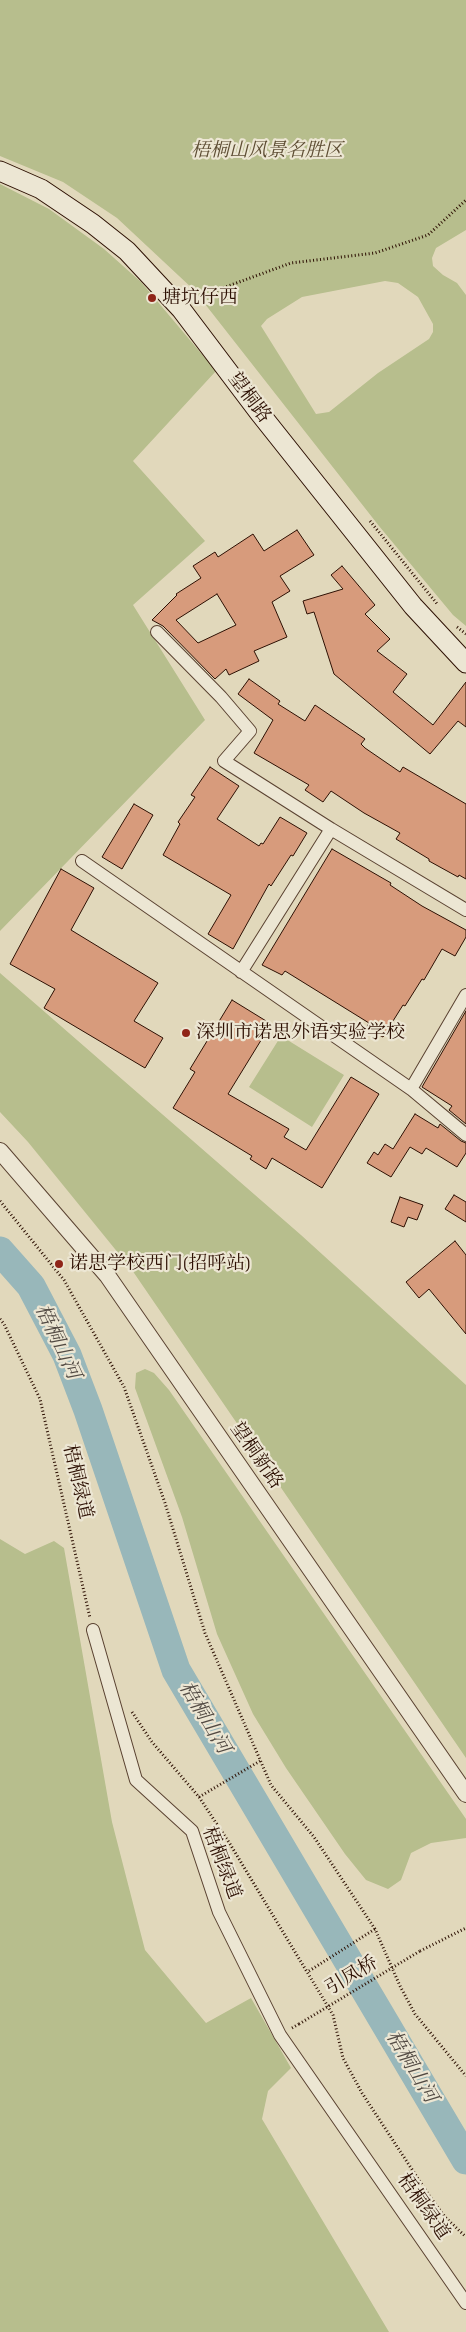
<!DOCTYPE html>
<html>
<head>
<meta charset="utf-8">
<style>
  body { margin:0 }
  canvas { display:block; background:#e1d8bb }
</style>
</head>
<body>
<canvas width="466" height="2332"></canvas>
<script>
const context = document.querySelector('canvas').getContext('2d');
context.lineJoin = 'round';
function fill(path, color) {
  context.fillStyle = color;
  context.fill(path, 'evenodd');
}
function shape(rows) {
  const path = new Path2D();
  for (const r of rows) {
    path.moveTo(r[0], r[1]);
    for (let i = 2; i < r.length; i += 2) path.lineTo(r[i], r[i + 1]);
  }
  return path;
}
function trace(path, color, width, dash) {
  context.strokeStyle = color;
  context.lineWidth = width;
  context.lineCap = dash ? 'butt' : 'round';
  context.setLineDash(dash || []);
  context.stroke(path);
}
function drawText(font, color, halo, rows, align = 'center') {
  context.font = font + ' Alegreya,"Noto Serif SC",serif';
  context.lineWidth = 4.5;
  context.setLineDash([]);
  context.textBaseline = 'middle';
  context.strokeStyle = halo;
  context.fillStyle = color;
  for (const [text, x, y, turn = 0] of rows) {
    context.save();
    context.translate(x, y);
    context.rotate((+turn || 0) * Math.PI / 180);
    context.textAlign = isNaN(turn) ? turn : align;
    if (halo) context.strokeText(text, 0, 0);
    context.fillText(text, 0, 0);
    context.restore();
  }
}
const green = shape([
  [0,0,466,0,466,230,436,248,432,258,433,266,443,275,457,283,466,295,466,626,453,615,379,526,194,290,117,218,63,182,0,156],
  [385,281,398,283,418,297,433,324,433,332,429,339,378,373,329,412,316,414,261,326,267,319,302,297],
  [0,184,49,209,104,249,141,282,216,371,133,461,205,541,133,605,205,720,0,931],
  [0,973,301,1235,466,1385,466,1758,132,1270,28,1142,0,1112],
  [281,1036,344,1075,312,1127,249,1087],
  [145,1369,154,1373,169,1390,466,1819,466,1838,431,1843,411,1853,401,1880,388,1889,366,1880,345,1854,286,1768,253,1714,217,1634,182,1517,135,1388,136,1373],
  [0,1539,25,1554,54,1541,64,1548,112,1822,145,1950,206,2023,251,1998,291,2068,268,2091,262,2119,389,2332,0,2332]
]);
const river = shape([
  [0,1251,31,1286,67,1355,88,1410,176,1670,466,2160]
]);
const building = shape([
  [297,530,314,555,280,576,290,591,272,602,287,637,254,651,259,661,229,675,226,669,215,679,163,626,152,620,177,595,176,594,201,578,193,566,215,552,218,557,253,534,264,551,297,530],
  [217,594,236,625,198,643,176,620,217,594],
  [342,566,375,605,365,614,390,639,377,651,407,674,393,692,433,725,466,682,466,727,458,721,430,754,334,674,314,612,307,614,303,601,343,589,331,575,342,566],
  [249,679,280,701,278,704,305,721,315,705,365,739,361,744,365,748,400,772,403,767,466,804,466,879,459,875,458,877,429,861,429,859,396,839,400,833,364,813,331,791,323,802,305,790,309,785,254,753,273,720,238,694,249,679],
  [210,767,239,786,217,819,259,846,261,843,263,844,280,817,307,833,293,856,291,855,271,886,269,884,233,949,208,934,231,895,163,855,180,824,178,822,195,797,191,795,210,767],
  [134,804,153,815,122,869,102,857,134,804],
  [332,849,391,883,390,885,422,906,466,930,466,937,455,956,442,949,424,980,422,979,405,1006,403,1005,383,1037,366,1028,369,1023,285,971,282,975,262,965,332,849],
  [61,869,94,888,71,930,158,983,134,1021,163,1038,145,1068,44,1008,55,989,10,964,61,869],
  [232,1000,271,1024,228,1094,289,1129,284,1137,306,1150,351,1077,379,1094,322,1188,272,1158,266,1169,250,1159,252,1156,173,1108,195,1072,190,1069,232,1000],
  [466,1011,466,1124,449,1110,452,1106,422,1087,466,1011],
  [415,1114,438,1128,440,1124,461,1141,466,1143,466,1153,457,1167,426,1148,422,1154,410,1147,391,1177,367,1163,374,1152,378,1155,385,1144,393,1149,415,1114],
  [454,1195,466,1202,466,1222,445,1209,454,1195],
  [400,1197,423,1205,417,1220,408,1217,404,1227,391,1222,400,1197],
  [455,1241,466,1255,466,1334,429,1289,419,1298,406,1282,455,1241]
]);
const path = shape([
  [195,302,220,289,291,263,375,253,428,235,466,200],
  [370,521,438,605],
  [457,627,466,634],
  [0,1201,64,1280,124,1387,165,1503,205,1633,271,1785,314,1837,375,1929,400,1986,415,2014,466,2076],
  [0,1319,4,1324,40,1399,90,1618],
  [132,1712,152,1742,199,1797,230,1844,333,2015,343,2058,362,2093,430,2197,445,2217,466,2237],
  [199,1797,260,1761],
  [420,1951,466,1928],
  [309,1971,375,1929],
  [292,2028,299,2024]
]);
const minor = shape([
  [157,632,221,697,250,731,224,761,331,829,466,910],
  [82,861,411,1089,466,1135],
  [241,972,331,829],
  [411,1089,466,995],
  [93,1630,136,1780,192,1831,219,1912,280,2035,466,2303]
]);
const tertiary = shape([
  [0,1151,107,1275,466,1794]
]);
const secondary = shape([
  [0,171,41,189,93,224,127,251,181,309,258,411,413,606,466,663]
]);
const pathBridge = shape([
  [299,2024,420,1951]
]);
const markers = [
  [152,298,5,"#8f2418"],
  [186,1033,5,"#8f2418"],
  [59,1264,5,"#8f2418"]
];
const parkNames = [
  ["梧桐山风景名胜区",267,151]
];
const poiNames = [
  ["塘坑仔西",162,298],
  ["深圳市诺思外语实验学校",196,1033],
  ["诺思学校西门(招呼站)",69,1264]
];
const streetNames = [
  ["望桐路",249,398,53],
  ["望桐新路",256,1456,55],
  ["梧桐绿道",77,1482,77],
  ["梧桐绿道",221,1863,69],
  ["引凤桥",352,1976,-31],
  ["梧桐绿道",423,2207,55]
];
const waterNames = [
  ["梧桐山河",57,1342,65],
  ["梧桐山河",204,1718,59],
  ["梧桐山河",411,2067,59]
];
fill(green, '#b7be8d');
trace(river, '#98b7ba', 29);
fill(building, '#d79b7c');
trace(building, '#2d1003', 1);
trace(minor, '#5a4231', 14);
trace(tertiary, '#5a4231', 18);
trace(secondary, '#2d1003', 21);
trace(path, '#2d1003', 3, [1, 2.5]);
trace(minor, '#ece6d3', 12);
trace(tertiary, '#ece6d3', 16);
trace(secondary, '#ece6d3', 19);
trace(pathBridge, '#2d1003', 3, [1, 2.5]);
for (const [x, y, r, color] of markers) {
  const dot = new Path2D();
  dot.arc(x, y, r, 0, 2 * Math.PI);
  context.fillStyle = color;
  context.fill(dot);
  trace(dot, '#ece6d3', 2);
}
drawText('italic 19px', '#5d4d33', '#ece6d3', parkNames);
drawText('19px', '#2d1003', '#ece6d3', poiNames, 'left');
drawText('19px', '#2d1003', '#ece6d3', streetNames);
drawText('italic 20px', '#524a43', '#ece6d3', waterNames);
</script>
</body>
</html>
